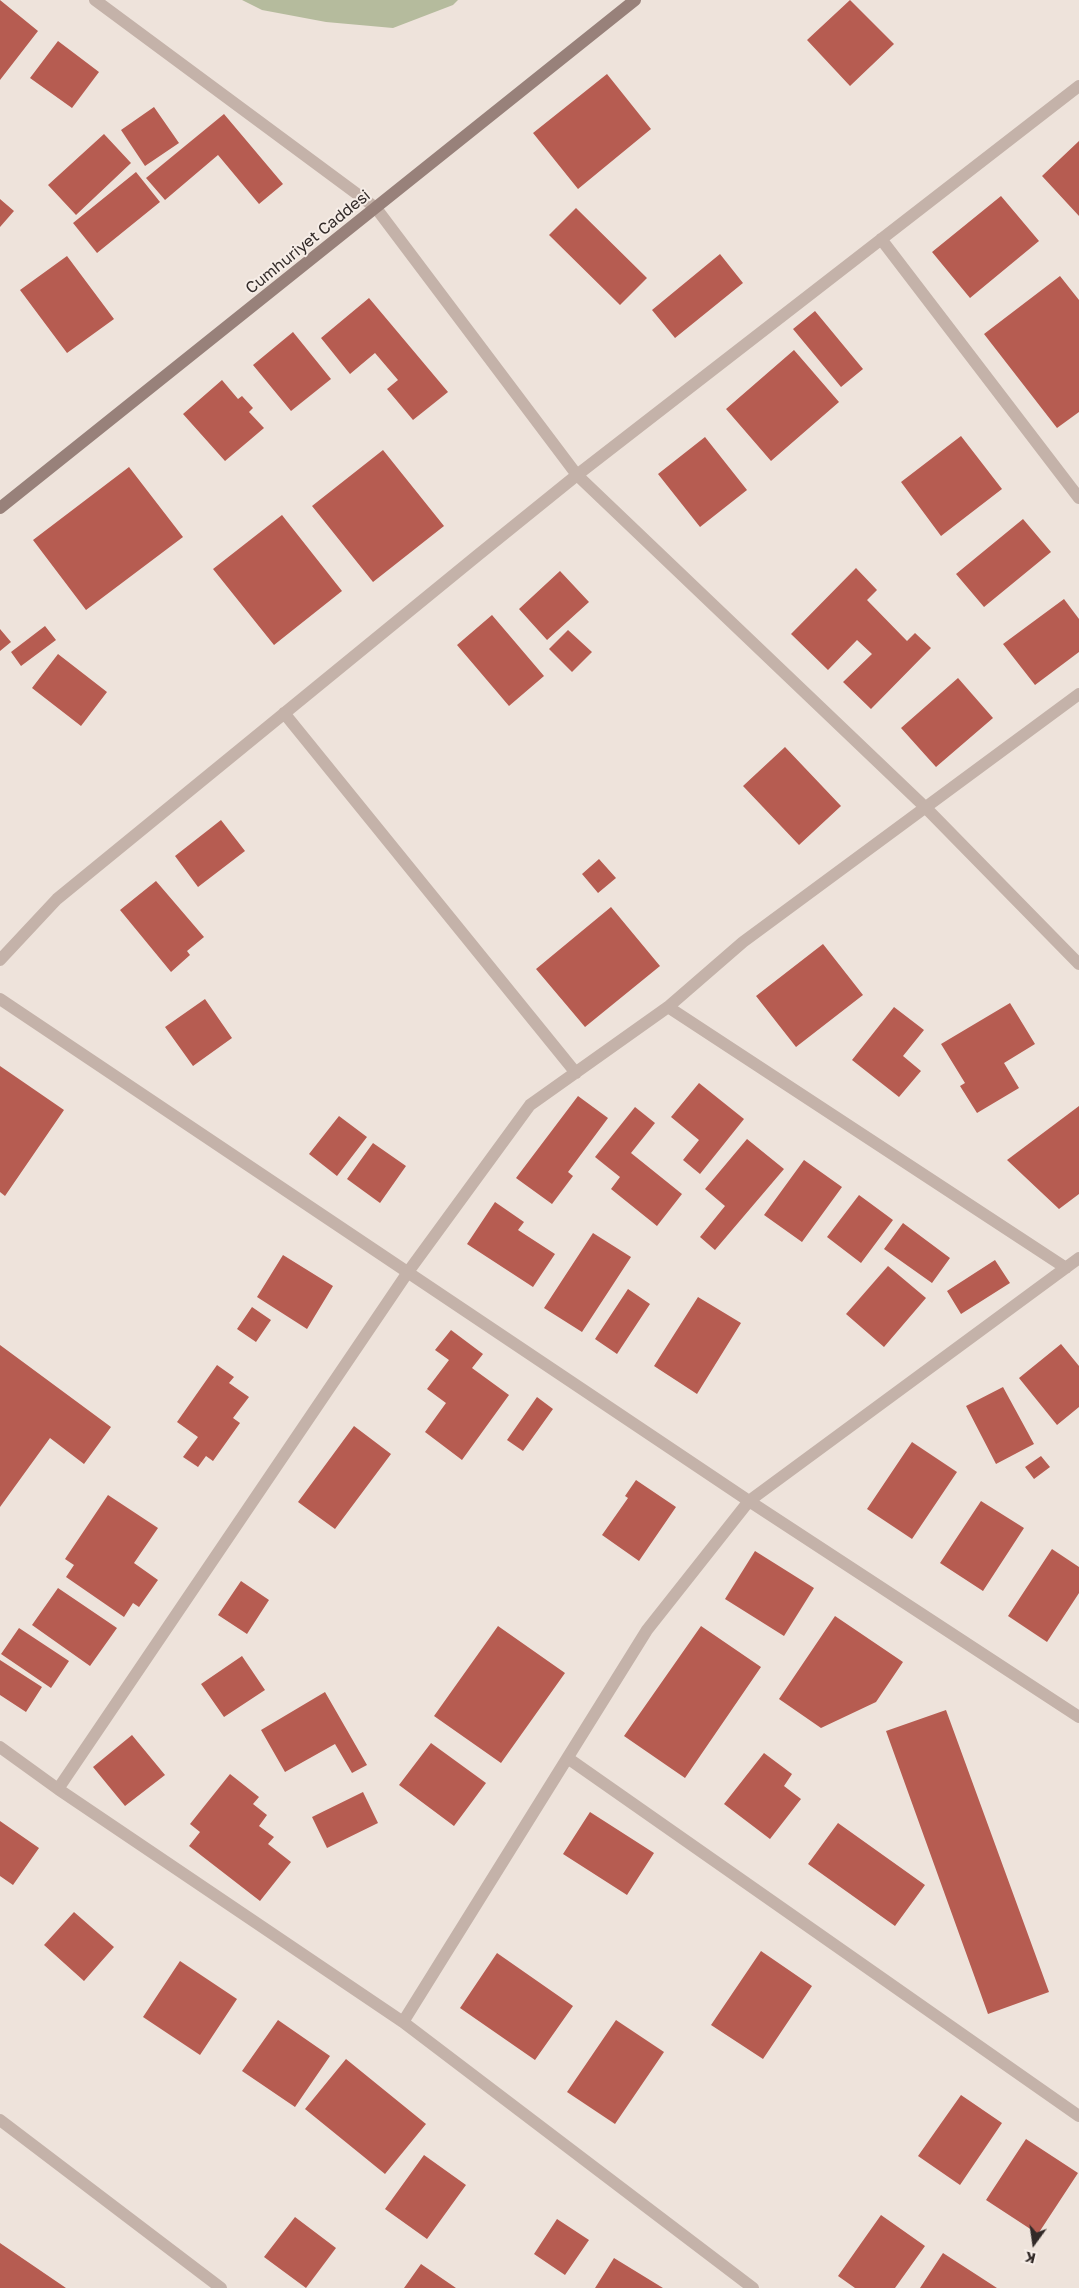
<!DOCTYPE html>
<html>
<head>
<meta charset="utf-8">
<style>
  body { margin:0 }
  #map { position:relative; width:1079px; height:2288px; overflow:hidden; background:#eee3db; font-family:"Golos Text",sans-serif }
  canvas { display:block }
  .north { position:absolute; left:1009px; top:2218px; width:50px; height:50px; -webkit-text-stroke:4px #f6ede7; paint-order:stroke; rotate:194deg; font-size:14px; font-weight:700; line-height:20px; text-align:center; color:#322a28 }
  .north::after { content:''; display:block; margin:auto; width:18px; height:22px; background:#322a28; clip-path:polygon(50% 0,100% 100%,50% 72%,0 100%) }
</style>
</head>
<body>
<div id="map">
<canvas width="1079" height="2288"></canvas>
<div class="north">K</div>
</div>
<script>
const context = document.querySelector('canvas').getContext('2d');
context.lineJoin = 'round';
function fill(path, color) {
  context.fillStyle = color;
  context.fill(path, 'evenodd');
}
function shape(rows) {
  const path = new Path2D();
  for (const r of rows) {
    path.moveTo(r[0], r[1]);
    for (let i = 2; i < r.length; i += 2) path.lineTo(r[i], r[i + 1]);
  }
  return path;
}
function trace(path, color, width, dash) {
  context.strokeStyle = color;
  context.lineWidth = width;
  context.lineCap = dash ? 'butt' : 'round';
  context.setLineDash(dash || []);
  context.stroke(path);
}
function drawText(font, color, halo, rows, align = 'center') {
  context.font = font + ' "Golos Text",sans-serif';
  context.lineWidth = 4;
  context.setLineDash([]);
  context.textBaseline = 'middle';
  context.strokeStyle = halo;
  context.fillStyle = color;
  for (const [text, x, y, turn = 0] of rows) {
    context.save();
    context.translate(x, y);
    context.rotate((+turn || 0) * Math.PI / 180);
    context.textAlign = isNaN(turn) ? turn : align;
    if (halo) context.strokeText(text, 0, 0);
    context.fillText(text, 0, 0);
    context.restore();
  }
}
const green = shape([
  [242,0,458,0,453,5,393,28,326,22,262,10]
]);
const building = shape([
  [0,0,38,31,0,80],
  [850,0,894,44,850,86,807,40],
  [58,41,99,72,72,108,30,78],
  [607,74,651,129,578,189,533,133],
  [154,107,179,143,145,166,121,130],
  [224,114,283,184,259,204,218,155,165,200,146,178],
  [104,134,131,163,76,215,48,185],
  [1079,141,1079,216,1042,176],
  [136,172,160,202,97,253,73,223],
  [1001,196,1039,241,970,298,932,252],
  [0,199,14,211,0,227],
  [576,208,647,278,620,305,549,235],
  [720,254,743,283,675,338,652,310],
  [67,256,114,319,67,353,20,290],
  [1060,276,1079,300,1079,412,1057,428,984,334],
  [369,298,448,392,413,420,387,389,398,380,375,353,350,374,321,338],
  [815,311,863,369,841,387,793,329],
  [293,332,331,379,291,411,253,365],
  [794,350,839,402,771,461,726,409],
  [222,380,238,399,242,396,253,408,249,412,264,428,225,461,183,414],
  [961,436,1002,489,941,536,901,482],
  [705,437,747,490,700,527,658,474],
  [383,450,444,526,373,582,312,506],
  [129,467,183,537,86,610,33,540],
  [282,515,342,591,274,645,213,569],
  [1023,519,1051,552,984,607,956,574],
  [856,568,877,590,867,600,907,641,915,633,931,648,871,709,843,682,872,654,857,640,828,670,791,634],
  [560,571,589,602,547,640,519,609],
  [1064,599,1079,619,1079,652,1035,685,1003,644],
  [492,615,544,676,509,706,457,645],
  [45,626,56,640,21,666,11,652],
  [0,629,11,642,0,651],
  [568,630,592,652,572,672,549,649],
  [58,654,107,692,81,726,32,688],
  [958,678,993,718,936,767,901,728],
  [785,747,841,806,799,845,743,786],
  [221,820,245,851,198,887,175,856],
  [599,859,616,878,598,893,582,874],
  [156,881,204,937,187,951,190,955,171,972,120,910],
  [611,907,660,966,585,1027,536,969],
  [823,944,863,995,796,1047,756,996],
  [205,999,232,1038,193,1066,165,1027],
  [1010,1003,1035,1044,1004,1063,1019,1088,977,1113,960,1086,965,1083,941,1044],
  [894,1007,924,1030,903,1056,921,1071,899,1097,852,1060],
  [0,1066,64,1110,5,1196,0,1192],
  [699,1083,744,1119,700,1174,683,1160,699,1140,671,1117],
  [578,1096,608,1118,568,1172,573,1176,552,1204,516,1178],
  [1079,1106,1079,1194,1059,1209,1007,1160],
  [635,1107,655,1123,631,1153,682,1194,657,1226,611,1189,620,1177,595,1157],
  [339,1116,367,1137,337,1176,309,1154],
  [747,1139,784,1169,715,1250,700,1237,725,1206,705,1189],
  [373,1143,406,1166,380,1203,347,1179],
  [804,1160,842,1187,802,1242,764,1215],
  [859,1195,893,1220,861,1263,827,1237],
  [495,1202,524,1222,518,1230,555,1254,533,1287,467,1244],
  [903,1223,950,1258,932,1283,884,1249],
  [593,1233,631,1257,582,1332,544,1308],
  [283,1255,333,1286,307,1329,257,1297],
  [995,1260,1010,1283,961,1314,947,1291],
  [888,1266,926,1298,884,1347,846,1314],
  [628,1289,650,1304,617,1354,595,1339],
  [698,1297,741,1323,697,1394,654,1366],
  [252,1307,271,1320,256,1342,237,1329],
  [451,1330,483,1354,472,1368,509,1395,462,1460,425,1432,446,1403,427,1389,449,1360,435,1350],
  [1061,1344,1079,1366,1079,1407,1057,1425,1019,1378],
  [0,1345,111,1427,84,1464,50,1438,0,1507],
  [217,1365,234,1377,229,1383,249,1397,233,1418,240,1423,213,1461,206,1456,198,1467,183,1457,198,1437,177,1422],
  [1003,1387,1034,1444,996,1464,966,1406],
  [537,1397,553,1409,523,1451,507,1440],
  [354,1426,391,1454,335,1529,298,1502],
  [912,1442,957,1472,912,1539,867,1509],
  [1041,1456,1050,1467,1034,1479,1025,1467],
  [636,1480,676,1507,639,1561,602,1535,628,1498,625,1496],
  [108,1495,158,1528,134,1563,158,1580,139,1607,133,1603,124,1617,66,1577,74,1565,65,1559],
  [981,1501,1024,1528,983,1591,940,1563],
  [1052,1549,1079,1567,1079,1593,1047,1642,1008,1616],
  [755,1551,814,1588,784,1636,725,1599],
  [241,1581,269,1600,247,1634,218,1615],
  [58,1588,117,1628,90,1666,32,1625],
  [835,1616,903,1662,876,1702,821,1728,779,1699],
  [498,1626,565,1673,501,1763,434,1716],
  [701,1626,761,1667,685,1778,624,1736],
  [19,1628,69,1661,51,1688,1,1654],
  [242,1656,265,1690,224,1717,201,1684],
  [0,1660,42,1687,26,1712,0,1695],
  [325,1692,367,1765,352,1773,335,1744,285,1772,261,1730],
  [946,1710,1049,1992,988,2014,886,1731],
  [132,1735,165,1775,125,1806,93,1767],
  [431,1743,486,1783,454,1826,399,1785],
  [764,1753,792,1774,784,1786,801,1799,770,1839,724,1804],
  [230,1774,259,1797,253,1804,267,1815,259,1826,274,1837,268,1844,291,1862,260,1901,189,1846,200,1832,190,1824],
  [363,1792,378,1823,327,1848,312,1817],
  [590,1812,654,1853,627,1895,563,1854],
  [0,1821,39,1848,13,1885,0,1876],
  [838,1823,925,1885,895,1926,808,1864],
  [74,1912,114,1947,84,1981,44,1945],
  [761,1951,812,1986,763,2059,711,2025],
  [497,1953,573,2006,535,2060,460,2008],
  [180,1961,237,1999,200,2055,143,2017],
  [278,2020,330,2056,295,2107,242,2071],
  [616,2020,664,2052,615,2124,567,2092],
  [346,2059,426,2124,385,2174,305,2109],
  [961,2095,1002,2123,960,2185,918,2156],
  [1026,2139,1078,2173,1038,2234,986,2200],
  [424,2155,466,2185,427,2239,385,2209],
  [881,2215,925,2246,895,2288,855,2288,838,2276],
  [295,2217,336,2248,306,2288,264,2257],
  [557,2219,589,2240,565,2275,534,2254],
  [0,2243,66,2288,0,2288],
  [943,2253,997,2288,920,2288],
  [614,2258,663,2288,595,2288],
  [421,2264,456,2288,404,2288]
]);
const minor = shape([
  [95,0,376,208,577,475,926,808,1079,964],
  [881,239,1079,498],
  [284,713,576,1073],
  [0,960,57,899,478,555,577,475,1079,86],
  [0,999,749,1501,1079,1717],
  [668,1007,1066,1268],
  [0,1747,58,1789,403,2022,753,2288],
  [569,1759,1079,2116],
  [58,1789,408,1272,530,1105,668,1007,743,942,1079,694],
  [403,2022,647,1630,749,1501,1079,1258],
  [0,2120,221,2288]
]);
const secondary = shape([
  [0,508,635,0]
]);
const streetNames = [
  ["Cumhuriyet Caddesi",308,242,-39]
];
fill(green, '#b5bb9d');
fill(building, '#b65c51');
trace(minor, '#c4b2a9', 12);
trace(secondary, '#98817a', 12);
drawText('16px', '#322a28', '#f6ede7', streetNames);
</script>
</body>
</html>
